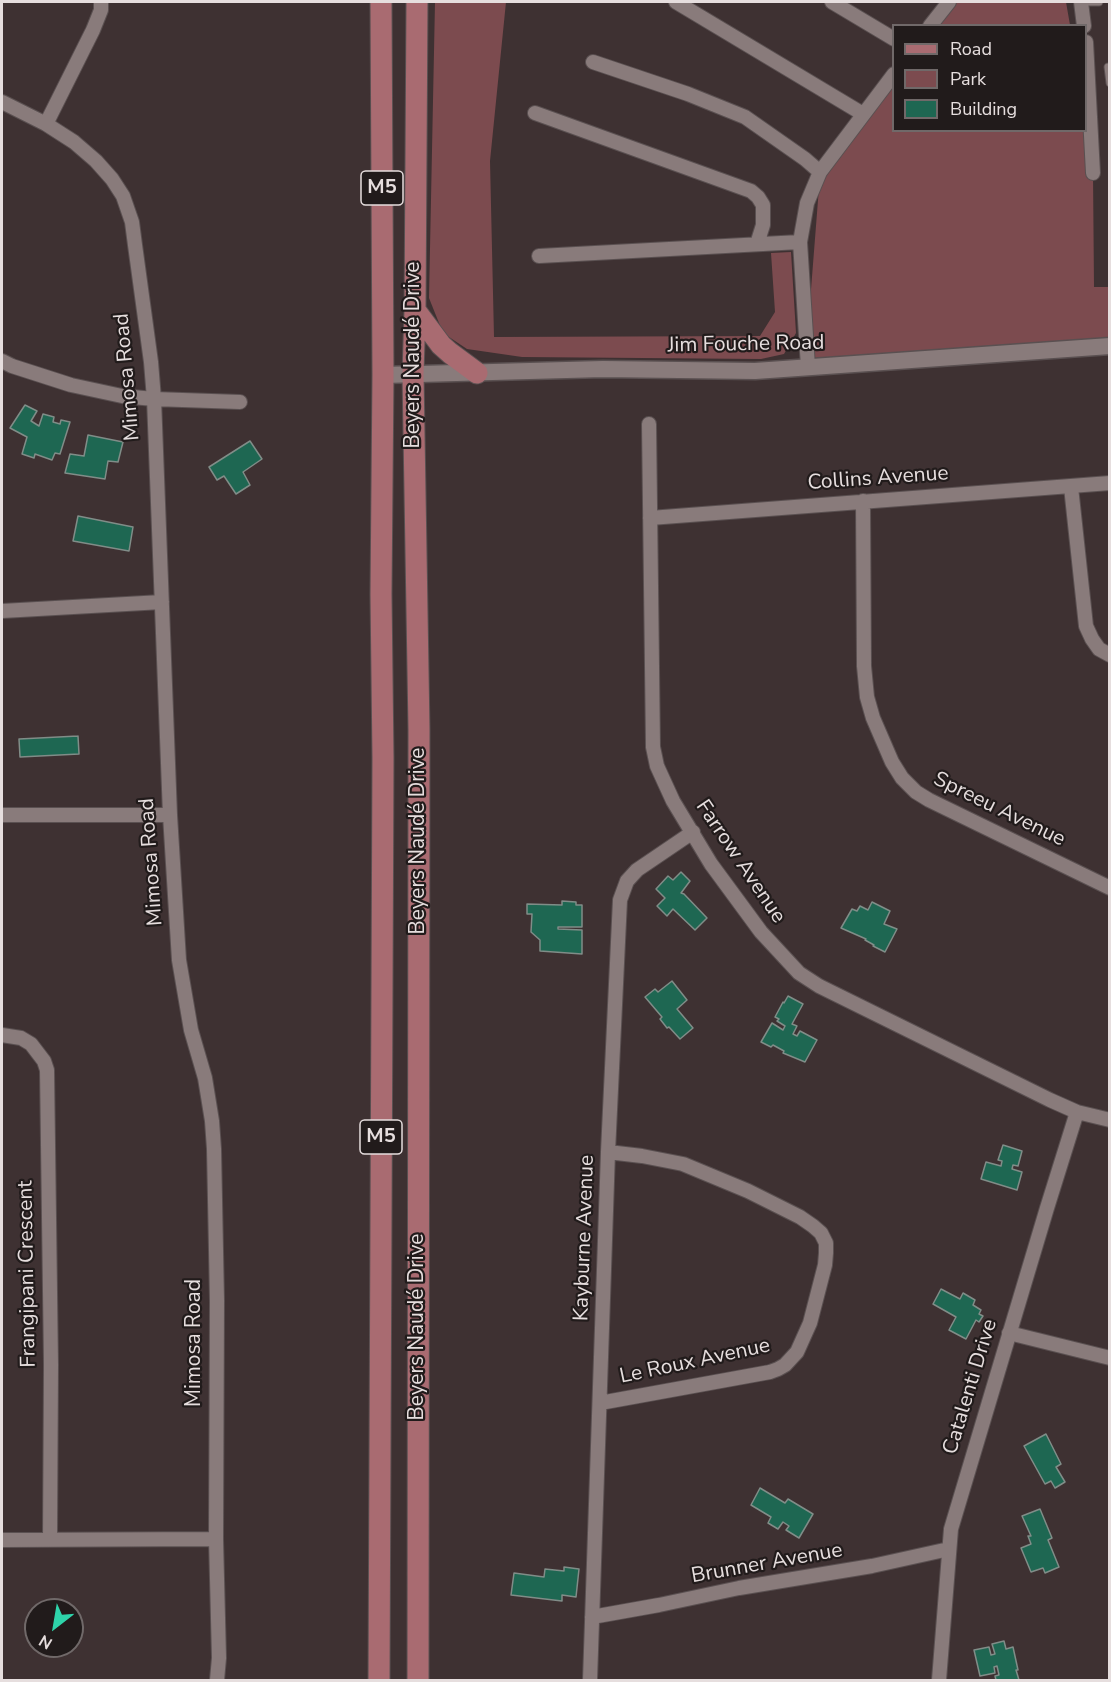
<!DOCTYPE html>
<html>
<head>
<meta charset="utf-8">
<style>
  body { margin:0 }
  #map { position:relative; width:1111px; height:1682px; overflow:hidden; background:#3e3132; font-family:"Nunito Sans",sans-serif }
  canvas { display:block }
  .frame { position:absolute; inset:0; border:3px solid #e6dede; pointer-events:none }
  .legend { position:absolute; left:892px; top:24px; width:195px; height:108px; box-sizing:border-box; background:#211b1b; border:2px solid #706969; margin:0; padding:8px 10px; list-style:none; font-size:18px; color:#e6dede }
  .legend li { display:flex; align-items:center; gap:12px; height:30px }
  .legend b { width:30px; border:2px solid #706969 }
  .north { position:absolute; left:24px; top:1598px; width:60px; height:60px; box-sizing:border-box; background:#211b1b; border:2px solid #706969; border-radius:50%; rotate:211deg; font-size:16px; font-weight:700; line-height:24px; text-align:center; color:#e6dede }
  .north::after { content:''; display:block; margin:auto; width:21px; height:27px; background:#2ed4aa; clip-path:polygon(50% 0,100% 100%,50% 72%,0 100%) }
</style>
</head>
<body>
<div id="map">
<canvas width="1111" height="1682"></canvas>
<div class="frame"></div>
<ul class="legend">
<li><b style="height:8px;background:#a96b71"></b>Road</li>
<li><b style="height:16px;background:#7c4b4f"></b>Park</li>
<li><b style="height:16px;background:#1e6752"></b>Building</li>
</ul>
<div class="north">N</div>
</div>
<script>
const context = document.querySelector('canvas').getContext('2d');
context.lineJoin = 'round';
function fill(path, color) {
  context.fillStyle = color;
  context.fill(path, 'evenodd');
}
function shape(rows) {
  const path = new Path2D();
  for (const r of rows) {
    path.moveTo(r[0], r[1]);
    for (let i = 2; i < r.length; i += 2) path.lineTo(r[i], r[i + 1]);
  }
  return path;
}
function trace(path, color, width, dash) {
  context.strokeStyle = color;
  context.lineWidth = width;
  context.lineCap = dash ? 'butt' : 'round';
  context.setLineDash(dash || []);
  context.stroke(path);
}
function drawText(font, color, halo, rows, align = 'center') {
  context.font = font + ' "Nunito Sans",sans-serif';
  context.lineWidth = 4.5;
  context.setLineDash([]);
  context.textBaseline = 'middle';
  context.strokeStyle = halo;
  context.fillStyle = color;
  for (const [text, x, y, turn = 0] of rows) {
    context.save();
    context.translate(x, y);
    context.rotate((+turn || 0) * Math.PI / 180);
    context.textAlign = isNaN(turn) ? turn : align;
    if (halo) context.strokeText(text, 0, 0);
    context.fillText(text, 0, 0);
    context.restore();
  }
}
const green = shape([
  [435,2,506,2,490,161,494,337,760,336,775,312,771,253,791,252,796,333,784,354,761,359,522,357,467,349,443,333,429,298],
  [943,2,1066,2,1070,25,925,26],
  [893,66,894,130,1086,130,1093,173,1094,287,1109,287,1109,347,805,366,821,162]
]);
const building = shape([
  [25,405,37,411,31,421,39,426,43,414,54,417,53,422,60,424,61,420,70,422,60,454,55,453,52,460,35,454,34,458,22,454,27,437,10,428,25,405],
  [88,435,123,442,118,462,108,461,105,479,65,473,70,454,84,456,88,435],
  [250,441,262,459,243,472,250,485,236,494,224,476,217,480,209,467,250,441],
  [78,516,133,527,129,551,73,541,78,516],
  [78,736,79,754,20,757,19,739,78,736],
  [681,872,690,881,681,893,684,894,707,918,695,930,673,909,667,916,657,906,665,898,656,889,668,876,673,880,681,872],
  [562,901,576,902,576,905,582,905,582,927,558,927,558,929,582,930,582,954,540,951,540,940,531,932,532,914,527,914,527,904,562,905,562,901],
  [872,902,890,911,884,924,897,929,885,952,873,946,874,945,865,940,866,939,841,928,852,909,857,911,860,906,868,910,872,902],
  [672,981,687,1000,677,1009,693,1028,680,1039,669,1027,667,1028,660,1019,662,1017,645,997,655,989,658,992,672,981],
  [788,996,803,1004,792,1024,797,1026,793,1034,797,1036,800,1031,817,1040,805,1062,783,1053,784,1051,773,1045,771,1047,761,1042,772,1023,783,1030,785,1026,777,1021,779,1019,775,1017,783,1002,784,1003,788,996],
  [1003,1145,1022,1151,1018,1166,1013,1165,1012,1169,1022,1172,1017,1190,981,1179,986,1162,1001,1166,1002,1161,998,1160,1003,1145],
  [941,1289,960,1299,963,1293,975,1300,973,1305,981,1310,979,1314,983,1316,979,1322,976,1320,966,1339,949,1330,956,1317,933,1304,941,1289],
  [1046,1434,1061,1464,1056,1467,1065,1482,1055,1488,1051,1481,1045,1484,1024,1446,1046,1434],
  [760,1488,785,1503,788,1499,813,1514,799,1538,786,1530,789,1526,783,1522,778,1529,768,1523,771,1517,751,1505,760,1488],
  [1040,1509,1052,1538,1048,1540,1059,1567,1045,1573,1043,1568,1031,1572,1021,1548,1031,1544,1028,1536,1031,1536,1022,1516,1040,1509],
  [564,1567,579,1569,576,1597,562,1595,562,1601,511,1595,514,1573,544,1577,545,1569,564,1571,564,1567],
  [1004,1641,1006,1649,1013,1647,1018,1670,1016,1670,1019,1680,996,1680,995,1676,999,1675,997,1666,994,1667,995,1673,980,1676,974,1650,989,1647,991,1655,995,1654,992,1644,1004,1641]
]);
const service = shape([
  [1081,2,1099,2],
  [1108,67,1110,83]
]);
const minor = shape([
  [676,2,863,114],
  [832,2,894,39],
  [1081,2,1084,26],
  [930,26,949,2],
  [1086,42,1093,173],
  [593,62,688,94,745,117,805,159,820,172],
  [2,102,46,124,74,142,96,161,112,179,123,196,132,222,135,245,151,362,154,399,170,815,179,960,191,1030,205,1078,212,1121,214,1149,217,1301,216,1539,219,1658,217,1680],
  [535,113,751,191,758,197,763,205,763,225,757,244],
  [46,124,93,30,101,10,101,2],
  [539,256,800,242],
  [2,361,12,366,71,385,122,396,154,399,240,402],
  [808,367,800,242,807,203,820,172,894,74],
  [649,424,653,747,657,766,673,801,711,864,761,932,799,973,819,986,1050,1100,1077,1112,1110,1120],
  [1071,487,1086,626,1092,639,1099,649,1110,655],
  [863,501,864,666,867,697,873,718,892,762,902,778,916,792,929,800,1110,888],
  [650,518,1110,483],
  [2,611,162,602],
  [2,815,170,815],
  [2,1035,21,1038,31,1044,44,1061,47,1070,51,1365,50,1539],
  [1009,1333,1110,1358],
  [600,1403,770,1372,778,1369,785,1365,797,1352,810,1323,825,1265,826,1253,826,1243,821,1233,813,1226,800,1217,748,1191,683,1164,642,1156,608,1152],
  [2,1540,216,1539],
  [592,1617,659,1605,739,1588,872,1566,949,1549],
  [590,1680,608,1152,620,900,627,881,637,870,693,832],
  [939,1680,951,1529,1047,1208,1077,1112]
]);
const tertiary = shape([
  [383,375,603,369,755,371,1110,346]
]);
const primary = shape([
  [417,2,415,310,413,374,419,730,418,1680],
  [415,310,441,345,450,353,477,373],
  [379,1680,383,758,381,594,383,375,381,2]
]);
const shields = [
  [382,188,42],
  [381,1137,42]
];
const shieldNames = [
  ["M5",382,188],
  ["M5",381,1137]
];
const streetNames = [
  ["Jim Fouche Road",746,345,-1],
  ["Beyers Naudé Drive",414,355,-90],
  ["Mimosa Road",128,377,-95],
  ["Collins Avenue",878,479,-4],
  ["Spreeu Avenue",999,810,26],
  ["Beyers Naudé Drive",419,841,-90],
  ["Mimosa Road",152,862,-94],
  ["Farrow Avenue",740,862,56],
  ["Kayburne Avenue",585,1238,-88],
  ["Frangipani Crescent",28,1274,-91],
  ["Beyers Naudé Drive",418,1327,-90],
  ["Mimosa Road",195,1343,-90],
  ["Le Roux Avenue",695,1362,-12],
  ["Catalenti Drive",971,1387,-73],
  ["Brunner Avenue",767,1564,-10]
];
fill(green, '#7c4b4f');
fill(building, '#1e6752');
trace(building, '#808d88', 1.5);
trace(service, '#5a5051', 9);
trace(minor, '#5a5051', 16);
trace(tertiary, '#5a5051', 19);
trace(primary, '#5a5051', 23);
trace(service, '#897b7b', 7);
trace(minor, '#897b7b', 14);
trace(tertiary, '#897b7b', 16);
trace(primary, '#a96b71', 21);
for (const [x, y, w] of shields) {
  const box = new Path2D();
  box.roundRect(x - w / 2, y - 17, w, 34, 4.5);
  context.fillStyle = '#211b1b';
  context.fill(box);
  trace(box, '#e6dede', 1.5);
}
drawText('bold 20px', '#e6dede', null, shieldNames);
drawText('21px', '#e6dede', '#211b1b', streetNames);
</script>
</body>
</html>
